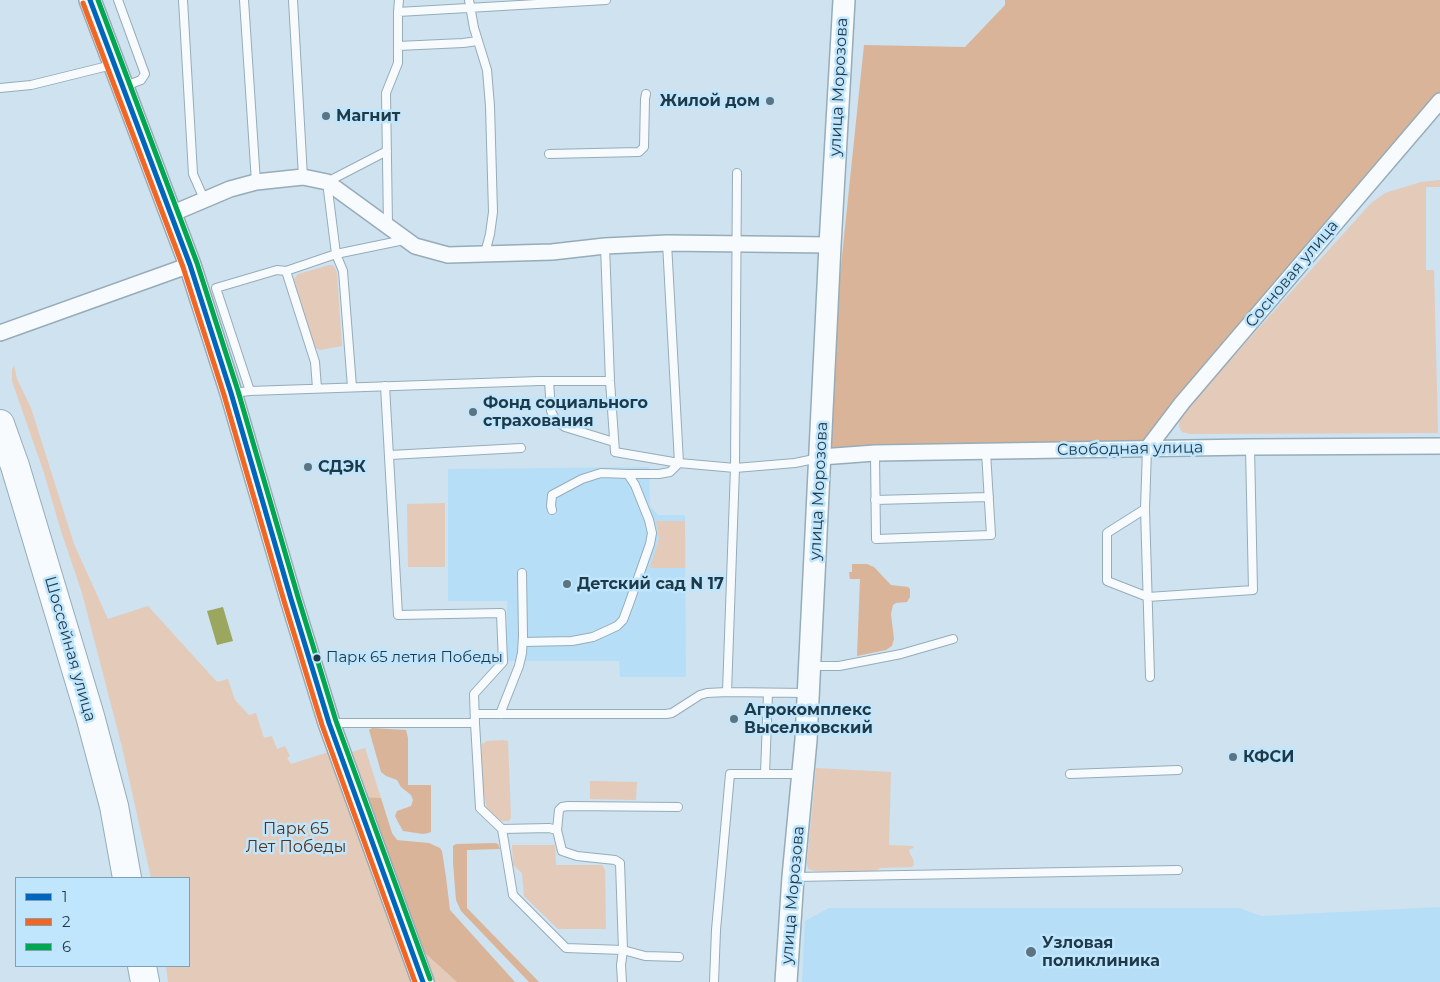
<!DOCTYPE html>
<html>
<head>
<meta charset="utf-8">
<style>
  body { margin:0 }
  #map { position:relative; width:1440px; height:982px; overflow:hidden; background:#cee2ef; font-family:Montserrat,sans-serif }
  canvas { display:block }
  .legend { position:absolute; left:15px; top:877px; width:175px; height:90px; box-sizing:border-box; background:#c0e6fd; border:1px solid #7fa1b5; margin:0; padding:6px 9px; list-style:none; font-size:15px; color:#1e3948 }
  .legend li { display:flex; align-items:center; gap:10px; height:25px }
  .legend b { width:25px; border:1px solid #7fa1b5 }
</style>
</head>
<body>
<div id="map">
<canvas width="1440" height="982"></canvas>
<ul class="legend">
<li><b style="height:6px;background:#0065bd"></b>1</li>
<li><b style="height:6px;background:#f26522"></b>2</li>
<li><b style="height:6px;background:#00a651"></b>6</li>
</ul>
</div>
<script>
const context = document.querySelector('canvas').getContext('2d');
context.lineJoin = 'round';
function fill(path, color) {
  context.fillStyle = color;
  context.fill(path, 'evenodd');
}
function shape(rows) {
  const path = new Path2D();
  for (const r of rows) {
    path.moveTo(r[0], r[1]);
    for (let i = 2; i < r.length; i += 2) path.lineTo(r[i], r[i + 1]);
  }
  return path;
}
function trace(path, color, width, dash) {
  context.strokeStyle = color;
  context.lineWidth = width;
  context.lineCap = dash ? 'butt' : 'round';
  context.setLineDash(dash || []);
  context.stroke(path);
}
function drawText(font, color, halo, rows, align = 'center') {
  context.font = font + ' Montserrat,sans-serif';
  context.lineWidth = 5;
  context.setLineDash([]);
  context.textBaseline = 'middle';
  context.strokeStyle = halo;
  context.fillStyle = color;
  for (const [text, x, y, turn = 0] of rows) {
    context.save();
    context.translate(x, y);
    context.rotate((+turn || 0) * Math.PI / 180);
    context.textAlign = isNaN(turn) ? turn : align;
    if (halo) context.strokeText(text, 0, 0);
    context.fillText(text, 0, 0);
    context.restore();
  }
}
const built = shape([
  [649,467,650,506,658,515,685,515,686,677,620,677,619,661,507,661,507,601,448,601,448,469],
  [1440,907,1440,982,802,982,805,921,829,908,1239,908,1261,916]
]);
const green = shape([
  [1440,180,1440,187,1426,187,1426,270,1434,270,1438,433,1190,434,1182,432,1179,427,1179,422,1195,399,1371,203,1385,193,1421,182],
  [329,265,332,265,335,268,337,273,342,346,320,350,314,347,294,279,298,274],
  [14,365,17,379,31,408,74,544,108,619,148,606,217,682,228,679,235,700,249,715,256,713,264,738,272,736,277,749,285,746,290,756,287,758,291,764,332,751,414,982,168,982,166,966,189,966,189,878,151,878,122,747,82,593,61,531,44,473,12,381,12,370],
  [445,503,445,567,408,567,407,504],
  [656,521,685,521,685,568,650,568,659,539],
  [503,740,508,741,511,817,509,821,501,821,487,809,481,779,482,744,487,741],
  [365,748,381,798,364,797,349,753],
  [816,768,891,772,889,845,913,846,914,848,910,849,909,852,913,859,914,865,912,867,880,868,876,871,815,871,808,869,807,863],
  [590,781,637,782,636,800,590,799],
  [512,845,555,845,556,865,602,865,605,870,606,929,558,929,524,896,522,873,513,865],
  [415,944,457,982,429,982]
]);
const forest = shape([
  [1005,0,1440,0,1440,101,1147,449,821,457,864,45,965,47,1005,5],
  [852,564,867,564,874,567,891,585,908,587,910,589,910,597,907,602,896,603,893,605,891,614,894,639,892,646,886,650,857,656,860,579,850,579,849,572,852,572],
  [372,728,406,730,408,738,408,785,431,785,431,832,428,833,423,834,403,831,398,822,395,816,397,811,411,806,413,800,411,795,401,787,397,780,386,776,381,772,369,730],
  [364,797,381,798,392,833,397,840,429,843,440,848,442,851,446,877,450,910,515,982,457,982,415,944],
  [495,843,498,844,500,849,467,850,467,908,539,982,529,982,461,911,456,900,453,863,453,846,456,844]
]);
const water = shape([
  [223,607,233,641,217,645,207,611]
]);
const lane = shape([
  [118,0,145,74,141,80,123,87],
  [183,0,193,174,204,199],
  [244,0,256,182],
  [293,0,303,177],
  [469,0,474,28,487,70,490,106,493,212,490,234,485,253],
  [398,12,606,0],
  [398,46,463,43,478,41],
  [0,88,31,85,112,65],
  [549,154,639,152,644,147,645,99,646,94],
  [388,226,386,93,398,63,398,12,399,0],
  [605,246,610,381,615,452,679,463,735,468,795,463,819,458],
  [286,271,315,362,317,388],
  [549,381,551,411,554,417,559,423,565,427,614,442],
  [352,387,343,271,336,254,327,182,387,151],
  [250,391,216,288,277,270,286,271,336,254,404,240],
  [233,393,250,391,539,381,610,381],
  [1147,449,1145,509,1150,677],
  [875,453,876,539,991,535,986,452],
  [390,455,521,448],
  [875,500,989,497],
  [1145,509,1107,533,1107,581,1148,597,1253,590,1250,447],
  [552,510,551,506,552,495,582,479,601,473,628,474],
  [523,642,572,641,593,637,617,626,623,620,629,604,650,544,652,533,649,520,635,485,628,474,659,474,670,472,679,463,667,243],
  [812,666,839,666,901,654,953,639],
  [727,692,735,468,737,173],
  [475,714,666,714,672,713,700,695,707,693,727,692,806,693],
  [500,714,519,666,522,653,523,636,522,573],
  [331,723,475,723,474,694,503,662,501,613,398,615,385,386],
  [475,723,480,808,502,829,513,895,566,948,623,950,621,965,622,982],
  [765,774,768,693],
  [1070,774,1178,770],
  [502,829,549,828,557,830,562,851,577,856,615,860,620,863,623,950,645,956,679,957],
  [557,830,559,810,562,807,568,806,678,807],
  [795,877,1178,870],
  [714,982,716,930,730,774,802,774]
]);
const street = shape([
  [171,214,230,189,256,182,303,177,327,182,415,246,448,255,552,252,605,246,667,243,830,245],
  [0,333,190,265],
  [1147,449,1182,403,1440,101],
  [821,457,875,453,1250,447,1440,446]
]);
const secondary = shape([
  [90,0,190,265,231,393,291,599,329,723,423,982],
  [786,982,793,877,806,740,830,245,844,0]
]);
const highway = shape([
  [0,424,15,466,90,716,114,806,127,878],
  [142,966,145,982]
]);
const bus1 = shape([
  [90,0,190,265,231,393,291,599,329,723,423,982]
]);
const bus2 = shape([
  [83,3,183,267,224,395,284,601,322,725,415,982]
]);
const bus3 = shape([
  [98,0,197,263,238,391,298,597,336,721,430,979]
]);
const markers = [
  [770,101,5,"#5c7482"],
  [326,116,5,"#5c7482"],
  [473,412,5,"#5c7482"],
  [308,467,5,"#5c7482"],
  [567,584,5,"#5c7482"],
  [317,658,4.5,"#1e3948"],
  [734,719,5,"#5c7482"],
  [1233,757,5,"#5c7482"],
  [1031,952,6,"#5c7482"]
];
const busNames = [
  ["Парк 65 летия Победы",326,658]
];
const streetNames = [
  ["улица Морозова",839,87,-87],
  ["Сосновая улица",1292,274,-50],
  ["Свободная улица",1130,449,-1],
  ["улица Морозова",819,491,-87],
  ["Шоссейная улица",70,649,74],
  ["улица Морозова",793,895,-85]
];
const poiNames = [
  ["Жилой дом",760,101,"right"],
  ["Магнит",336,116],
  ["Фонд социального",483,403],
  ["страхования",483,421],
  ["СДЭК",318,467],
  ["Детский сад N 17",577,584],
  ["Агрокомплекс",744,710],
  ["Выселковский",744,728],
  ["КФСИ",1243,757],
  ["Узловая",1042,943],
  ["поликлиника",1042,961]
];
const parkNames = [
  ["Парк 65",296,829],
  ["Лет Победы",296,847]
];
fill(built, '#b6dff7');
fill(green, '#e4cab9');
fill(forest, '#dab499');
fill(water, '#9ba65e');
trace(lane, '#96acb9', 10);
trace(street, '#96acb9', 18);
trace(secondary, '#96acb9', 24);
trace(highway, '#96acb9', 30);
trace(lane, '#f8fbfd', 8);
trace(street, '#f8fbfd', 15);
trace(secondary, '#f8fbfd', 21);
trace(highway, '#f8fbfd', 28);
trace(bus1, '#0065bd', 5);
trace(bus2, '#f26522', 5);
trace(bus3, '#00a651', 5);
for (const [x, y, r, color] of markers) {
  const dot = new Path2D();
  dot.arc(x, y, r, 0, 2 * Math.PI);
  context.fillStyle = color;
  context.fill(dot);
  trace(dot, '#c0e6fd', 2);
}
drawText('15px', '#1e3948', '#c0e6fd', busNames, 'left');
drawText('16px', '#1e3948', '#c0e6fd', streetNames);
drawText('bold 16px', '#1e3948', '#c0e6fd', poiNames, 'left');
drawText('16px', '#55321a', '#c0e6fd', parkNames);
</script>
</body>
</html>
